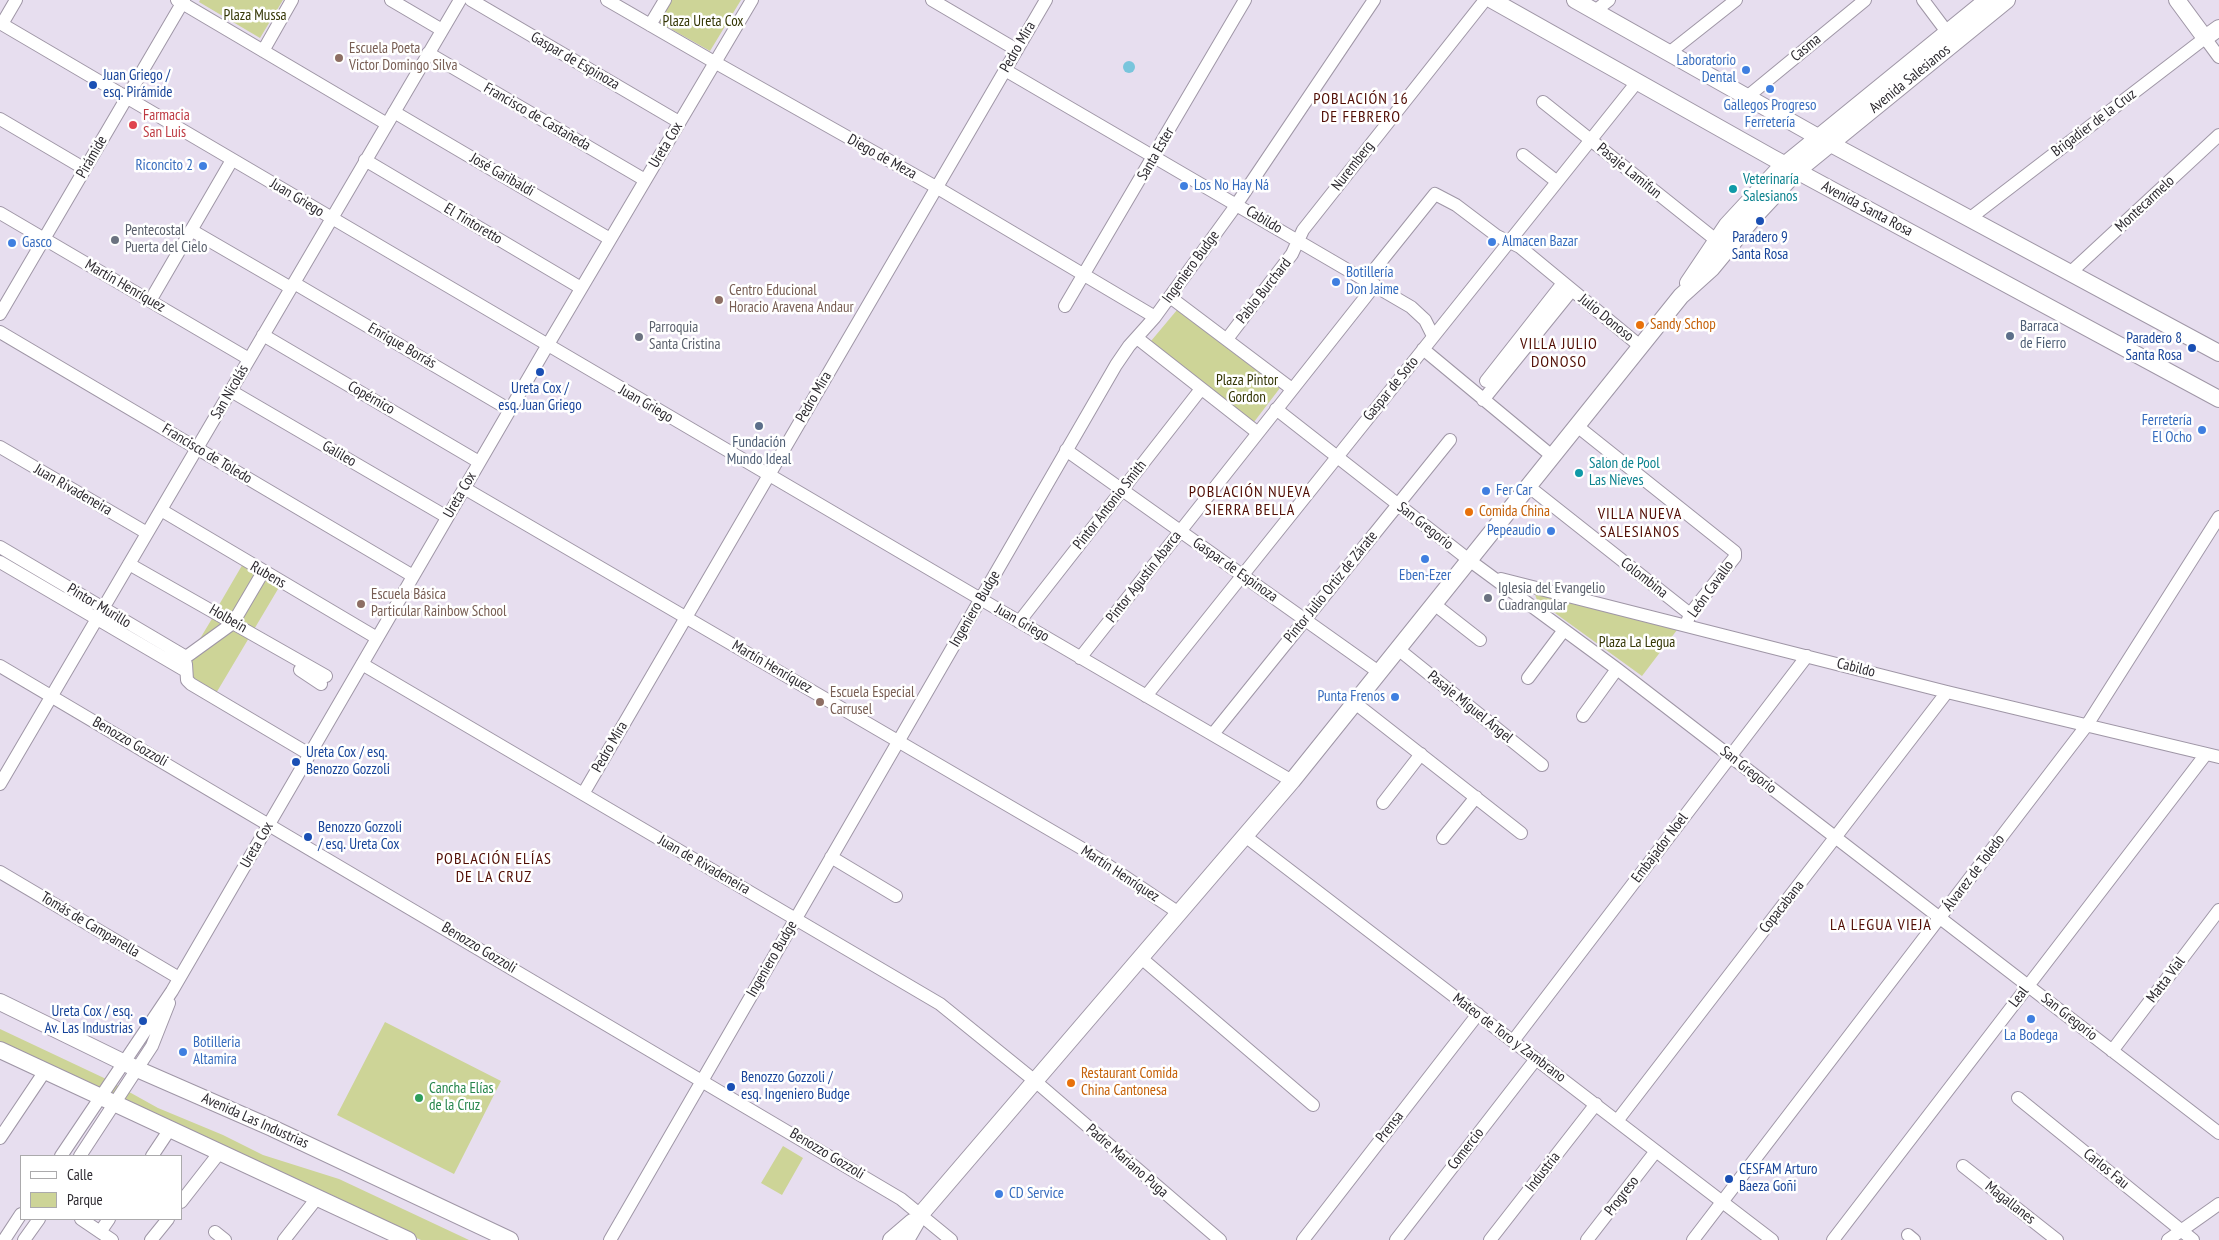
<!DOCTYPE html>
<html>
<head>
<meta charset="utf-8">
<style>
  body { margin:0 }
  #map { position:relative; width:2219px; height:1240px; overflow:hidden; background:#e7deef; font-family:"PT Sans Narrow",sans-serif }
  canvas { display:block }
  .legend { position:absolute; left:20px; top:1155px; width:162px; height:65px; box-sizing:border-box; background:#fff; border:1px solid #abaaac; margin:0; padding:6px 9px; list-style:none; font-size:15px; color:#2d2a30 }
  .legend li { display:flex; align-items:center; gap:10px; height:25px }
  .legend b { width:25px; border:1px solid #abaaac }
</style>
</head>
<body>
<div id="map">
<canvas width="2219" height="1240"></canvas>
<ul class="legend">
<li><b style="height:6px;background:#fff"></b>Calle</li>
<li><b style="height:14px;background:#cdd497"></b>Parque</li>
</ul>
</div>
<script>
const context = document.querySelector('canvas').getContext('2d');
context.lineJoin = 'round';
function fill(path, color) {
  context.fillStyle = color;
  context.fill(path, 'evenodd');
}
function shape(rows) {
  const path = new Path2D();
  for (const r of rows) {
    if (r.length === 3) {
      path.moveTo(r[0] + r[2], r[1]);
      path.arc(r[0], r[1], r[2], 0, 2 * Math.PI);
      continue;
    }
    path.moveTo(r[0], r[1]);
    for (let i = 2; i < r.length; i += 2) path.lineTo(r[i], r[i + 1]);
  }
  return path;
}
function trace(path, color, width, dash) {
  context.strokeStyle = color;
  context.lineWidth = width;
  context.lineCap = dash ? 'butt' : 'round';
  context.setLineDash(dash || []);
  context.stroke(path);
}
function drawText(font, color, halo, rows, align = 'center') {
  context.font = font + ' "PT Sans Narrow",sans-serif';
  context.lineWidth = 5;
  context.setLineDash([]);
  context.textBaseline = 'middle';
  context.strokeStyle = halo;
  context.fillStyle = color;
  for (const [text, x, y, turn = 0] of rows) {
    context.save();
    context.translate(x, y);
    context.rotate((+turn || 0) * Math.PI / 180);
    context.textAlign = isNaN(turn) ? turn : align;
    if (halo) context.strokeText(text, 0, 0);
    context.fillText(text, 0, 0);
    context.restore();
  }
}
const green = shape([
  [200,0,283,0,260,38,199,2],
  [669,0,741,0,710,51,657,21],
  [1177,310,1280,388,1254,422,1151,341],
  [244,562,259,571,231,618,216,610],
  [264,575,281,584,215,695,191,680,188,657,234,627],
  [1534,592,1677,630,1642,676,1537,600],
  [213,617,227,625,195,647],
  [385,1022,501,1081,454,1174,337,1115],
  [0,1029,104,1078,158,1108,223,1135,263,1155,339,1179,469,1240,421,1240,340,1205,0,1046],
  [783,1146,803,1158,782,1195,761,1183]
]);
const water = shape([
  [1129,67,6]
]);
const minor = shape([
  [177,0,387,124],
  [391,0,442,30],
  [471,0,679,122],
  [607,0,709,59,936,187,1155,317],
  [932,0,1017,50],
  [1923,0,1947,32],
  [1595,11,1609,0],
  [0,23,989,604,1292,781],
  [2,24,16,0],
  [650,25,665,0],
  [263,51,292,0],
  [428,53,645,180],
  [1669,53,1736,0],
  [1005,70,1411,307,1425,320,1433,336],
  [1747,97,1865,0],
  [1543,102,1716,240],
  [394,112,610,239],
  [0,119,85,169],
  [1523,155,1556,181],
  [365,160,581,288],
  [0,213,249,359],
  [1969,219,2205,38,2219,57],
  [191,230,291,288],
  [2070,273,2219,135],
  [1366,280,1435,194,1456,205,1497,236,1520,247,1640,346],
  [294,283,510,410],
  [1170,297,1292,389],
  [150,301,232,160],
  [1065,306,1245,0],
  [0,314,184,0],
  [0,332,413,576],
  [263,335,479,462],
  [1137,338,1258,433],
  [1227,339,1292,254,1303,230,1485,0],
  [1423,349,1552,456],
  [1486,381,1563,283],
  [231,391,447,517],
  [1483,400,1572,290],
  [1276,409,1469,560,1617,669,2219,1133],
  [1577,426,1735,552,1735,557,1690,614,1686,625],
  [0,447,147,533],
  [1066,450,1380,673],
  [1528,486,1690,614],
  [464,488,1088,852,1179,913],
  [161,510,377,638],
  [0,547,186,657],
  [0,562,186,671],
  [129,564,326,676],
  [1501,579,1947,692,2219,757],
  [1434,604,1480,640],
  [1019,622,1201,389],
  [1398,649,1542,765],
  [186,657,233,623,263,572],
  [1080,658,1375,285],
  [186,664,187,680,191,684,309,754],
  [362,664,940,1004,1035,1081,1220,1240],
  [0,666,901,1199,951,1240],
  [300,670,321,684],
  [1528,678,1564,630],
  [1146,696,1637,82],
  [1355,703,1521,833],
  [1583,716,1617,669],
  [1213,734,1450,440],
  [0,784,460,0],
  [583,794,1046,0],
  [1383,803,1421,754],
  [1245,836,1772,1240],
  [1443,838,1476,797],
  [831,857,896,896],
  [0,872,179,978],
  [1140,957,1313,1105],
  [1513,1041,1807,656],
  [2112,1051,2219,910],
  [2018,1098,2193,1240],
  [1617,1121,1947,692],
  [0,1138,45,1071],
  [61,1156,172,991,543,353,752,0],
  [80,1156,152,1046,169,1003],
  [152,1156,170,1129],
  [1963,1166,2057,1240],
  [181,1202,220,1152],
  [81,1219,112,1240],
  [100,1232,109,1219],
  [215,1232,225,1240],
  [1908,1235,1914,1240],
  [4,1240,21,1214],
  [24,1240,39,1219],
  [151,1240,168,1219],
  [284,1240,317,1198],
  [610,1240,1116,365,1129,346,1155,317,1232,211,1374,0],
  [1303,1240,1478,1014],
  [1396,1240,1536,1059],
  [1490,1240,1596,1104],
  [1587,1240,1656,1151],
  [1693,1240,2087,725,2219,517],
  [1833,1240,2206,754],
  [2168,1240,2219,1204]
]);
const major = shape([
  [1492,0,1771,157,2219,399],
  [1575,0,1818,137,2219,353],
  [2177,0,2205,38,2219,28],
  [1688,283,1727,225,1777,171,1987,0],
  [0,1002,137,1069,272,1128,510,1240],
  [0,1050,408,1240],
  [891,1240,912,1222],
  [906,1240,921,1214,933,1200,1292,781,1681,296,1712,268,1755,216,1797,171,2007,0]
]);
const markers = [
  [339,58,5,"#8d6e63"],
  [1746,70,5,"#3f7fe0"],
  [93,85,5,"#1a4fb4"],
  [1770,89,5,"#3f7fe0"],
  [133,125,5,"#e0444e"],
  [203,166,5,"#3f7fe0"],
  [1184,186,5,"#3f7fe0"],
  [1733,189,5,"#0f9aa8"],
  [1760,221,5,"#1a4fb4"],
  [115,240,5,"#6b7280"],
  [1492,242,5,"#3f7fe0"],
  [12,243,5,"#3f7fe0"],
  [1336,282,5,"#3f7fe0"],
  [719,300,5,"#8d6e63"],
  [1640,325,5,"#e8710a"],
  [2010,336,5,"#5c6f8a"],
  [639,337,5,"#6b7280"],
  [2192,348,5,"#1a4fb4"],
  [540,372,5,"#1a4fb4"],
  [759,426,5,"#5c6f8a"],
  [2202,430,5,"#3f7fe0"],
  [1579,473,5,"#0f9aa8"],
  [1486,491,5,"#3f7fe0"],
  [1469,512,5,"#e8710a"],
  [1551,531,5,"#3f7fe0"],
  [1425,559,5,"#3f7fe0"],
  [1488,598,5,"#6b7280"],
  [361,604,5,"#8d6e63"],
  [1395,697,5,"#3f7fe0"],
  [820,702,5,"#8d6e63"],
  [296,762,5,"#1a4fb4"],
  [308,837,5,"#1a4fb4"],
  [2031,1019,5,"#3f7fe0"],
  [143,1021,5,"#1a4fb4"],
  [183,1052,5,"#3f7fe0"],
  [1071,1083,5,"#e8710a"],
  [731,1087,5,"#1a4fb4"],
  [419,1098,5,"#2e9e5b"],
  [1729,1179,5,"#1a4fb4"],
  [999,1194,5,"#3f7fe0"]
];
const parkNames = [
  ["Plaza Mussa",255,16],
  ["Plaza Ureta Cox",703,22],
  ["Plaza Pintor",1247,381],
  ["Gordon",1247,398],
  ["Plaza La Legua",1637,643]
];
const streetNames = [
  ["Pedro Mira",1018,47,-60],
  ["Casma",1806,48,-39],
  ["Gaspar de Espinoza",575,61,30],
  ["Avenida Salesianos",1910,79,-39],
  ["Francisco de Castañeda",537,117,30],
  ["Brigadier de la Cruz",2094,123,-37],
  ["Ureta Cox",666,145,-59],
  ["Santa Ester",1156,154,-60],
  ["Pirámide",92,157,-60],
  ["Diego de Meza",882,157,29],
  ["Nuremberg",1353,166,-52],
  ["Pasaje Lamifun",1629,171,39],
  ["José Garibaldi",502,175,30],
  ["Juan Griego",297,198,31],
  ["Montecarmelo",2145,204,-43],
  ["Avenida Santa Rosa",1867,209,28],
  ["Cabildo",1264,220,31],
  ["El Tintoretto",473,224,31],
  ["Ingeniero Budge",1191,267,-54],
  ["Martín Henríquez",125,286,30],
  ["Pablo Burchard",1264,291,-52],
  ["Julio Donoso",1606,318,39],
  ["Enrique Borrás",402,346,30],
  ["Gaspar de Soto",1391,389,-51],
  ["San Nicolás",230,392,-60],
  ["Pedro Mira",814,397,-60],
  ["Copérnico",371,398,30],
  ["Juan Griego",646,404,30],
  ["Francisco de Toledo",207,454,31],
  ["Galileo",339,454,30],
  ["Juan Rivadeneira",73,490,30],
  ["Ureta Cox",460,495,-60],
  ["Pintor Antonio Smith",1110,505,-52],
  ["San Gregorio",1425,526,38],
  ["Gaspar de Espinoza",1235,570,35],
  ["Rubens",268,575,30],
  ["Pintor Agustín Abarca",1144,577,-52],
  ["Colombina",1644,578,38],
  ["Pintor Julio Ortiz de Zárate",1331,587,-51],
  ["León Cavallo",1711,589,-54],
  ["Pintor Murillo",99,606,31],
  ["Ingeniero Budge",975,609,-60],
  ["Holbein",228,619,30],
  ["Juan Griego",1022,623,30],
  ["Martín Henríquez",772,667,30],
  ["Cabildo",1856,668,14],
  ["Pasaje Miguel Ángel",1470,707,39],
  ["Benozzo Gozzoli",130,742,30],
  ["Pedro Mira",610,747,-60],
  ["San Gregorio",1748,770,38],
  ["Ureta Cox",257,845,-60],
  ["Embajador Noel",1660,848,-53],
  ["Juan de Rivadeneira",704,865,30],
  ["Álvarez de Toledo",1974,873,-53],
  ["Martín Henríquez",1120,874,33],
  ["Copacabana",1782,907,-52],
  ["Tomás de Campanella",90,925,31],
  ["Benozzo Gozzoli",479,948,31],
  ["Ingeniero Budge",772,959,-60],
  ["Matta Vial",2166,980,-53],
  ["Leal",2019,997,-53],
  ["San Gregorio",2069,1017,38],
  ["Mateo de Toro y Zambrano",1509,1038,37],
  ["Avenida Las Industrias",255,1121,24],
  ["Prensa",1390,1127,-52],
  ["Comercio",1466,1149,-52],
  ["Benozzo Gozzoli",827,1154,31],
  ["Padre Mariano Puga",1127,1161,41],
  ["Carlos Fau",2106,1169,39],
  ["Industria",1543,1172,-52],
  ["Progreso",1622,1196,-52],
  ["Magallanes",2010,1203,38]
];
const educationNames = [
  ["Escuela Poeta",349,49],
  ["Victor Domingo Silva",349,66],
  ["Centro Educional",729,291],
  ["Horacio Aravena Andaur",729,308],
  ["Escuela Básica",371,595],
  ["Particular Rainbow School",371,612],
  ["Escuela Especial",830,693],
  ["Carrusel",830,710]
];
const shopNames = [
  ["Laboratorio",1736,61,"right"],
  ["Dental",1736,78,"right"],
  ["Gallegos Progreso",1770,106,"center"],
  ["Ferretería",1770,123,"center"],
  ["Riconcito 2",193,166,"right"],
  ["Los No Hay Ná",1194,186],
  ["Almacen Bazar",1502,242],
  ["Gasco",22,243],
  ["Botillería",1346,273],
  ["Don Jaime",1346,290],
  ["Ferretería",2192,421,"right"],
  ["El Ocho",2192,438,"right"],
  ["Fer Car",1496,491],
  ["Pepeaudio",1541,531,"right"],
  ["Eben-Ezer",1425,576,"center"],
  ["Punta Frenos",1385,697,"right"],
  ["La Bodega",2031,1036,"center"],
  ["Botilleria",193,1043],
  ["Altamira",193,1060],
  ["CD Service",1009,1194]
];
const transitNames = [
  ["Juan Griego /",103,76],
  ["esq. Pirámide",103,93],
  ["Paradero 9",1760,238,"center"],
  ["Santa Rosa",1760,255,"center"],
  ["Paradero 8",2182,339,"right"],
  ["Santa Rosa",2182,356,"right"],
  ["Ureta Cox /",540,389,"center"],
  ["esq. Juan Griego",540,406,"center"],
  ["Ureta Cox / esq.",306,753],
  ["Benozzo Gozzoli",306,770],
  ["Benozzo Gozzoli",318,828],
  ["/ esq. Ureta Cox",318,845],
  ["Ureta Cox / esq.",133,1012,"right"],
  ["Av. Las Industrias",133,1029,"right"],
  ["Benozzo Gozzoli /",741,1078],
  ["esq. Ingeniero Budge",741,1095],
  ["CESFAM Arturo",1739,1170],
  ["Baeza Goñi",1739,1187]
];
const healthNames = [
  ["Farmacia",143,116],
  ["San Luis",143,133]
];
const cultureNames = [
  ["Veterinaría",1743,180],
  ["Salesianos",1743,197],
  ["Salon de Pool",1589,464],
  ["Las Nieves",1589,481]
];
const worshipNames = [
  ["Pentecostal",125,231],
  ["Puerta del Cielo",125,248],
  ["Parroquia",649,328],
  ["Santa Cristina",649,345],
  ["Iglesia del Evangelio",1498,589],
  ["Cuadrangular",1498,606]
];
const foodNames = [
  ["Sandy Schop",1650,325],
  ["Comida China",1479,512],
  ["Restaurant Comida",1081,1074],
  ["China Cantonesa",1081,1091]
];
const serviceNames = [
  ["Barraca",2020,327],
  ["de Fierro",2020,344],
  ["Fundación",759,443,"center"],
  ["Mundo Ideal",759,460,"center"]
];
const leisureNames = [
  ["Cancha Elías",429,1089],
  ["de la Cruz",429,1106]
];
const neighbourhoodNames = [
  ["POBLACIÓN 16",1361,99],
  ["DE FEBRERO",1361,117],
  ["VILLA JULIO",1559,344],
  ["DONOSO",1559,362],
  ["POBLACIÓN NUEVA",1250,492],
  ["SIERRA BELLA",1250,510],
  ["VILLA NUEVA",1640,514],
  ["SALESIANOS",1640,532],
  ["POBLACIÓN ELÍAS",494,859],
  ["DE LA CRUZ",494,877],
  ["LA LEGUA VIEJA",1881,925]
];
fill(green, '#cdd497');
fill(water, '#79c5dc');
trace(minor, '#9f96a6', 14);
trace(major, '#9f96a6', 18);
trace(minor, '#fff', 12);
trace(major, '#fff', 16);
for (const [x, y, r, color] of markers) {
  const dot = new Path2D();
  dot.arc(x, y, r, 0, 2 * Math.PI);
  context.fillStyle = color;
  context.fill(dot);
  trace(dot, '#fff', 2);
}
drawText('15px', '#343605', '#fff', parkNames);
drawText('15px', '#2d2a30', '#fff', streetNames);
drawText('15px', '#785e54', '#fff', educationNames, 'left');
drawText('15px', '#366cbe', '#fff', shopNames, 'left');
drawText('15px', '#164399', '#fff', transitNames, 'left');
drawText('15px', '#be3a42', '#fff', healthNames, 'left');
drawText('15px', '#0d838f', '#fff', cultureNames, 'left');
drawText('15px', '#5b616d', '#fff', worshipNames, 'left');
drawText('15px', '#c56008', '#fff', foodNames, 'left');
drawText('15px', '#4e5e75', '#fff', serviceNames, 'left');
drawText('15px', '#27864d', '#fff', leisureNames, 'left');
context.letterSpacing = '1px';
drawText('16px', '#510d04', '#fff', neighbourhoodNames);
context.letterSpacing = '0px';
</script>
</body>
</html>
